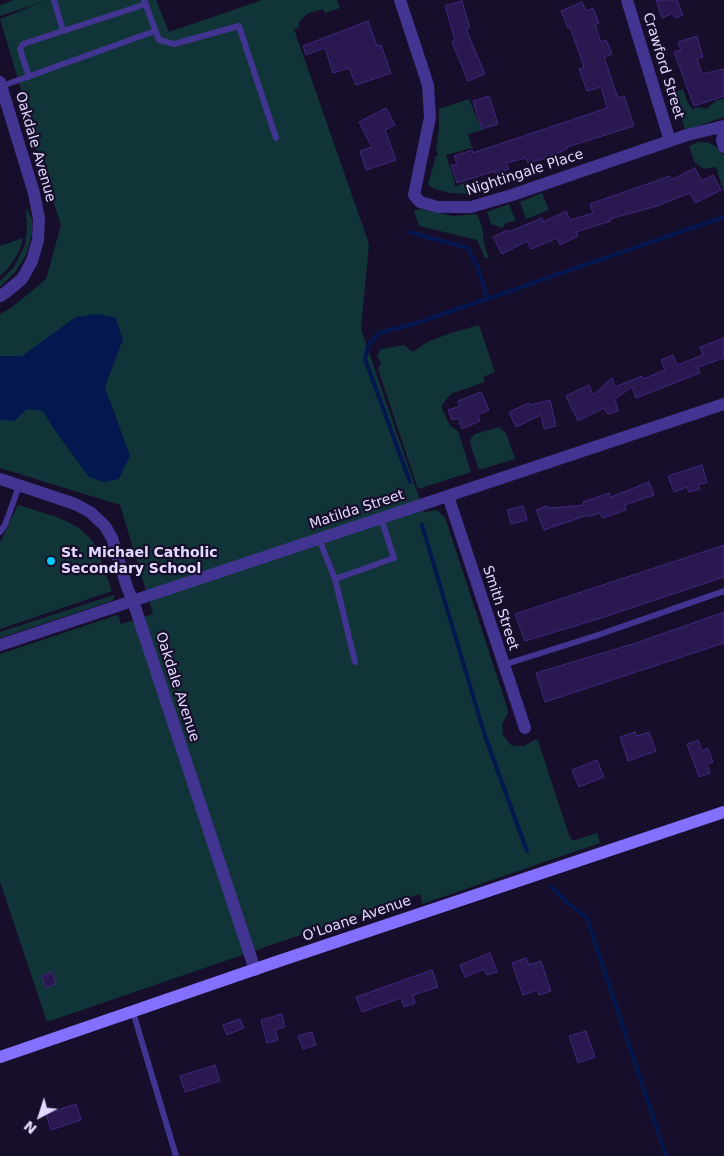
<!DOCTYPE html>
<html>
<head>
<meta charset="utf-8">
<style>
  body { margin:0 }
  #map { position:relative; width:724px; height:1156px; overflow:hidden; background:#170e2c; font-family:"DejaVu Sans",sans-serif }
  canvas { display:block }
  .north { position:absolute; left:15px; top:1091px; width:50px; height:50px; -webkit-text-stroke:4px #170e2c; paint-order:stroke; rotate:220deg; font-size:14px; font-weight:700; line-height:20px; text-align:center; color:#e2d9ff }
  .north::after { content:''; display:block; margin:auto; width:18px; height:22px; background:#e2d9ff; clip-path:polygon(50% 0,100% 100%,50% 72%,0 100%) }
</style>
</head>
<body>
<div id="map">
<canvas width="724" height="1156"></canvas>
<div class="north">N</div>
</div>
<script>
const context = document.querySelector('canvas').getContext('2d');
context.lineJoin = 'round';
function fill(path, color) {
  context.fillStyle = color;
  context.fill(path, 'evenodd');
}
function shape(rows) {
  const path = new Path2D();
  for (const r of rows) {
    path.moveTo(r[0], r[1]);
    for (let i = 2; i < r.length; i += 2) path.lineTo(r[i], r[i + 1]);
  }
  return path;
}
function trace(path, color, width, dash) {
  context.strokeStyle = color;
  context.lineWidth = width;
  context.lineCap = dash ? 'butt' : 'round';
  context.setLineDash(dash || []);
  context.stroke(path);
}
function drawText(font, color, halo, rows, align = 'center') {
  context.font = font + ' "DejaVu Sans",sans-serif';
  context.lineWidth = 4.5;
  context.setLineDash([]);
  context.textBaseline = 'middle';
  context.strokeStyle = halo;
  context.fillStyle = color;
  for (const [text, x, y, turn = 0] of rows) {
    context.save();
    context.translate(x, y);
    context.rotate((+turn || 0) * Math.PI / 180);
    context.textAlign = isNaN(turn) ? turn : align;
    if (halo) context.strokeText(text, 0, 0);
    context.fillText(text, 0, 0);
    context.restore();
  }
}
const green = shape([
  [14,0,156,0,169,32,262,0,337,0,340,8,325,13,323,9,307,14,299,22,299,27,294,29,369,244,361,329,424,512,437,510,445,517,507,707,508,713,502,724,503,735,511,745,516,746,525,746,535,739,538,741,569,835,572,840,575,840,597,833,600,843,422,904,420,894,47,1022,0,882,0,654,114,616,118,615,121,624,153,614,120,505,0,468,0,314,11,308,46,279,61,225,19,98,23,96,0,19,43,2,0,16,0,5],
  [683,89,687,101,692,109,700,107,706,109,717,100,724,99,724,117,689,129,685,129,673,93],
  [469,99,482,130,468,134,472,148,446,155,455,183,454,186,458,186,465,182,471,194,450,193,432,188,428,184,436,156,438,156,438,153,436,152,439,127,439,109],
  [699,142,709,143,715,146,724,156,724,193,716,167,704,169,695,163,689,146],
  [542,193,549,210,526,219,520,202],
  [509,204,516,221,506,223,502,228,491,224,487,212],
  [26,208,32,219,32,234,29,245,26,255,16,271,0,287,0,281,14,267,25,245,27,230],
  [420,209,453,216,477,214,482,226,484,244,489,258,485,258,477,240,419,226,414,211],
  [23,238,19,252,7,270,0,276,0,246],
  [479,325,495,372,483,377,485,382,451,394,441,406,450,426,458,431,471,472,418,489,378,369,381,363,377,355,381,349,404,345,413,352,427,342,451,333],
  [499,427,506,433,515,459,479,470,471,447,470,441,472,437,475,434],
  [18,505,57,517,78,527,90,538,97,548,112,591,0,629,0,543],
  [114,595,114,598,111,601,0,638,0,632]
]);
const water = shape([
  [97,314,115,317,123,339,105,387,130,456,119,479,104,482,89,477,54,429,43,411,27,409,14,421,0,420,0,356,22,356,76,317]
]);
const stream = shape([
  [409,232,468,248,478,268,487,298],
  [410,482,365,359,368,346,379,333,417,323,724,217],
  [422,525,485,736,527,851],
  [552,887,569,904,587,918,666,1156]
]);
const building = shape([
  [656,0,677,0,683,15,675,18,673,13,662,18,656,0],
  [462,1,470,28,466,29,485,74,468,81,452,42,455,40,445,6,462,1],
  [582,2,586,11,593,8,599,23,595,25,601,42,606,40,612,54,604,57,618,98,624,96,634,126,567,147,567,149,543,159,528,163,526,158,506,163,509,169,496,174,495,171,457,183,451,165,457,164,454,156,472,150,473,153,607,108,601,87,587,91,579,69,584,67,570,27,568,28,561,11,582,2],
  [368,21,377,46,381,45,391,73,356,85,349,68,333,73,325,48,306,55,303,46,368,21],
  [697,36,703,57,697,59,702,74,724,69,724,96,694,106,674,52,681,50,678,42,697,36],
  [489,96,498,124,482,129,473,101,489,96],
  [386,108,395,125,385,130,396,160,366,170,360,151,372,147,359,122,386,108],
  [695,168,702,181,713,175,721,190,695,203,690,193,657,206,610,219,611,221,576,232,578,236,560,245,557,238,531,249,527,241,502,254,493,237,507,230,508,232,542,218,543,222,566,211,570,220,593,213,590,204,670,176,671,180,695,168],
  [724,338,724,358,698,367,700,373,636,398,632,387,615,399,618,411,608,414,604,408,578,421,566,396,589,385,593,395,612,378,615,387,642,376,643,379,665,370,661,360,673,355,677,365,703,355,700,347,724,338],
  [481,392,489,410,478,415,480,421,462,429,458,418,452,420,448,410,460,406,458,401,481,392],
  [550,400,556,426,544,429,541,415,516,427,509,412,529,403,530,405,550,400],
  [702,465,707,482,698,485,700,489,689,492,687,487,674,492,668,476,702,465],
  [649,482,654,495,625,505,626,510,603,518,599,513,589,517,588,515,544,530,536,510,546,506,552,508,584,505,583,502,609,493,611,497,649,482],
  [523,506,527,520,511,524,507,510,523,506],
  [724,545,724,577,601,618,525,641,515,614,724,545],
  [724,612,724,643,545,702,536,673,636,643,724,612],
  [635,732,637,736,649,732,656,751,628,761,620,737,635,732],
  [698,740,702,751,708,748,713,762,707,765,710,773,699,777,687,744,698,740],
  [597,760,604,777,579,787,572,770,597,760],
  [490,953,497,972,487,975,484,969,465,977,460,965,490,953],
  [526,958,529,965,541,961,551,991,539,995,537,990,523,995,512,963,526,958],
  [432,970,438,987,413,995,415,1003,404,1007,401,998,362,1012,356,997,432,970],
  [52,972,56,984,46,988,42,976,52,972],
  [282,1014,285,1027,275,1030,278,1040,267,1043,261,1020,282,1014],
  [240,1019,244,1028,227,1035,223,1025,240,1019],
  [586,1031,595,1057,578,1063,569,1036,586,1031],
  [312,1032,316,1045,303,1049,298,1036,312,1032],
  [215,1065,220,1081,185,1092,180,1076,215,1065],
  [76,1104,81,1120,51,1130,46,1114,76,1104]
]);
const service = shape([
  [54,0,63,31],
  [144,0,159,40,174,44,239,26,276,138],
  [29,77,20,49,23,44,146,4],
  [2,86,155,31],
  [0,532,5,525,19,486],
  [319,539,335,579,394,558,381,518],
  [335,579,355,662],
  [503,665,595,636,724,591],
  [133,1012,176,1156]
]);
const minor = shape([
  [400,0,428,85,430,117,414,195,420,202,438,207,471,207,512,195,687,135,724,126],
  [627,0,670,141],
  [0,82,34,193,39,219,38,240,32,261,22,279,5,293,0,296],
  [724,127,722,140,724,147],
  [0,479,75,504,90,512,105,526,112,538,127,587,133,601,255,970],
  [448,496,525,728],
  [0,645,724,404]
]);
const secondary = shape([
  [0,1057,279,961,724,812]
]);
const markers = [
  [51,561,5,"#05caff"]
];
const streetNames = [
  ["Crawford Street",663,66,73],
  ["Oakdale Avenue",35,147,74],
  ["Nightingale Place",525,173,-18],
  ["Matilda Street",357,510,-18],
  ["Smith Street",500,608,72],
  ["Oakdale Avenue",177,687,72],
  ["O'Loane Avenue",357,919,-19]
];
const poiNames = [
  ["St. Michael Catholic",61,553],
  ["Secondary School",61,569]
];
fill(green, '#103437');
fill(water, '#05174f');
trace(stream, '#05174f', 4);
fill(building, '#2a1850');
trace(building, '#42277e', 1);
trace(service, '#423491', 6);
trace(minor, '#423491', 12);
trace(secondary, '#8470ff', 12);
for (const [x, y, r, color] of markers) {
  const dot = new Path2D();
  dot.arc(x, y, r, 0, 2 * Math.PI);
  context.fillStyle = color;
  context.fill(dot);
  trace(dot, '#170e2c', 2);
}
drawText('14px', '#e2d9ff', '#170e2c', streetNames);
drawText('bold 14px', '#e2d9ff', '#170e2c', poiNames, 'left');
</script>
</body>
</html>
